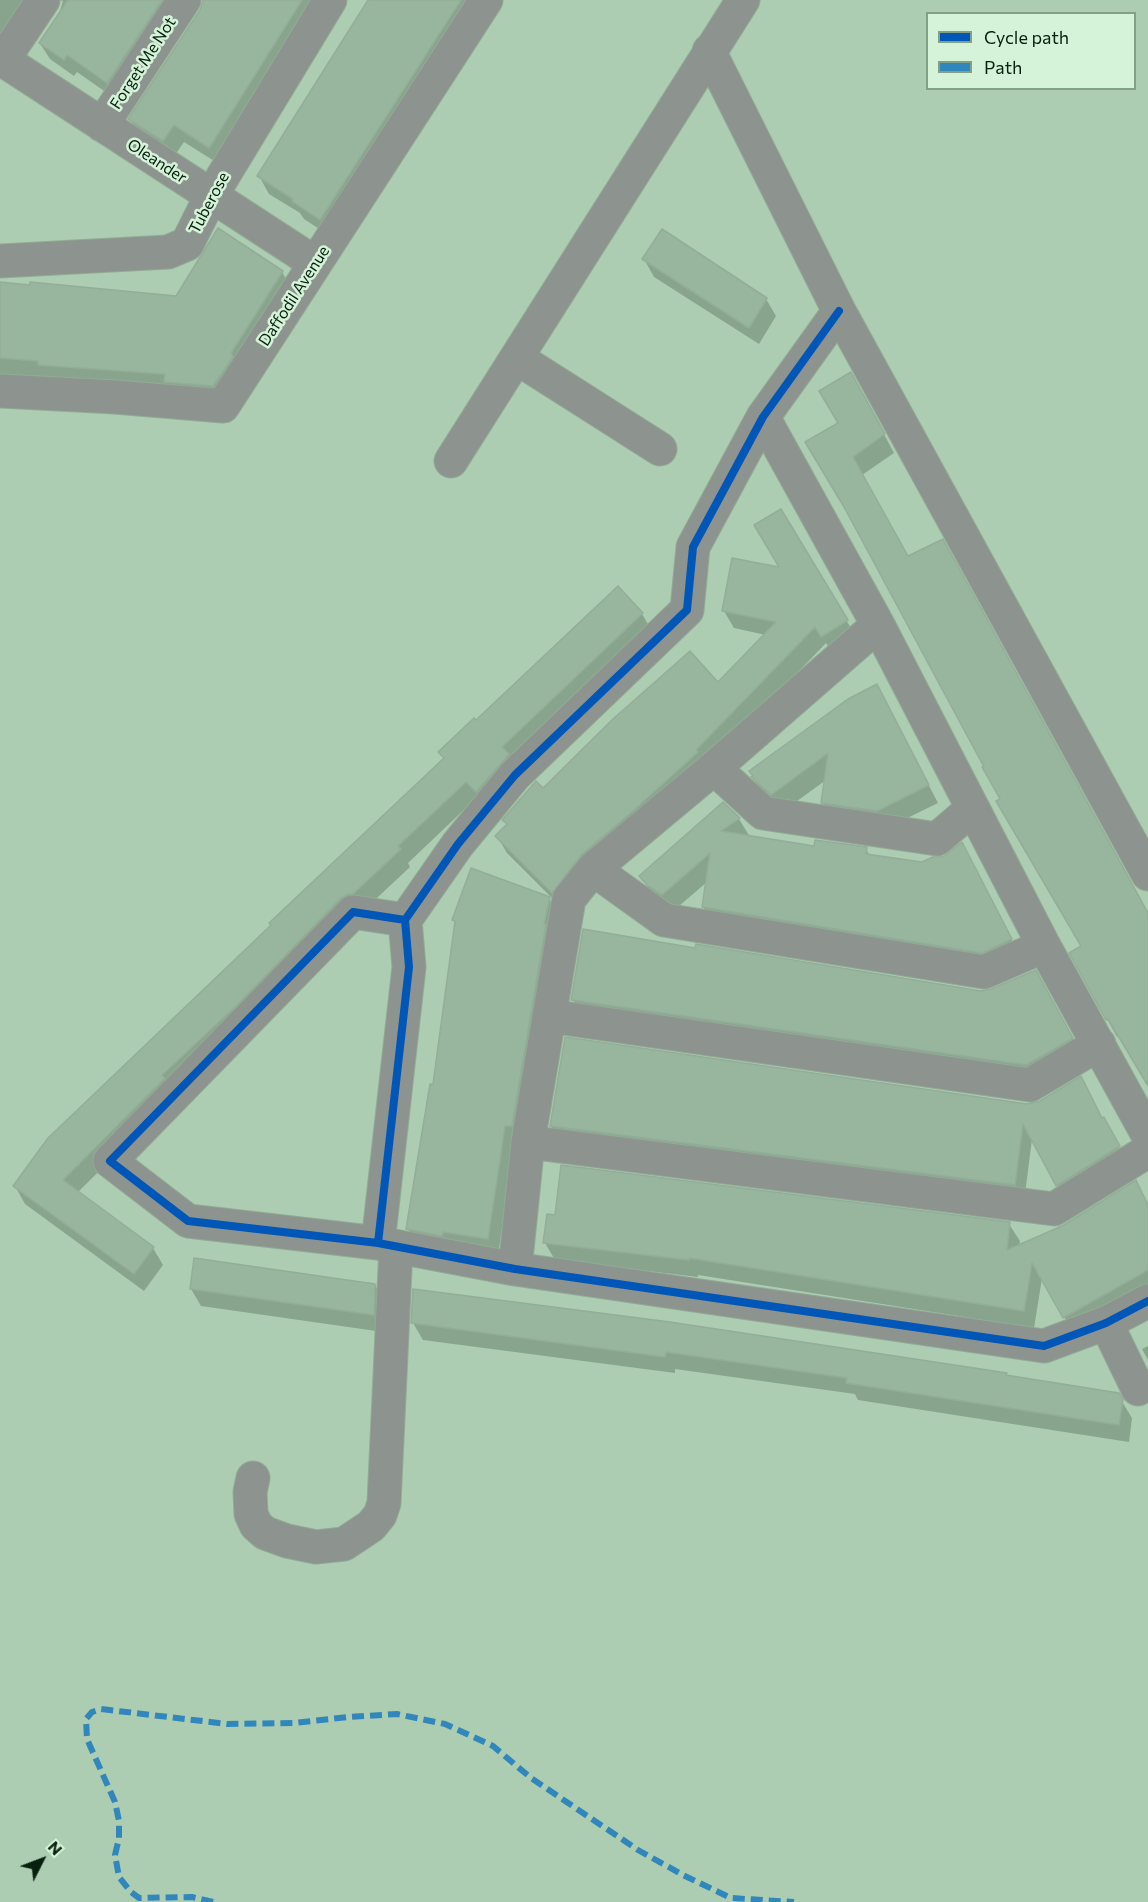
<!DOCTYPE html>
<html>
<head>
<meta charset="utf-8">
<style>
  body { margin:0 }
  #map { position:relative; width:1148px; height:1902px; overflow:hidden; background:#accdb1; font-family:Commissioner,sans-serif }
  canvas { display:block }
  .legend { position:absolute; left:926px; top:12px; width:210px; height:78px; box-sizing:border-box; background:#d5f3d9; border:2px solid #839f88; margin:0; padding:8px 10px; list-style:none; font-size:18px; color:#08200e }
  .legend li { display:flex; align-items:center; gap:12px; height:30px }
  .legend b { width:30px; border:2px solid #839f88 }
  .north { position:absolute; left:12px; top:1830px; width:60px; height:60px; -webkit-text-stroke:4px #d5f3d9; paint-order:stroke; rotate:48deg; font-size:16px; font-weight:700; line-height:24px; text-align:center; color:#08200e }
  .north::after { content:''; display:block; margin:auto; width:21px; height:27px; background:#08200e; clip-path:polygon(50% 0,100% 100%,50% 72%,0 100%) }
</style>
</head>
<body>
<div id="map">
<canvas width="1148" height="1902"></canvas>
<ul class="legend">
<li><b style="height:8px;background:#0057b8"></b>Cycle path</li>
<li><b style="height:8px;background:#3187bb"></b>Path</li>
</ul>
<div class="north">N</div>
</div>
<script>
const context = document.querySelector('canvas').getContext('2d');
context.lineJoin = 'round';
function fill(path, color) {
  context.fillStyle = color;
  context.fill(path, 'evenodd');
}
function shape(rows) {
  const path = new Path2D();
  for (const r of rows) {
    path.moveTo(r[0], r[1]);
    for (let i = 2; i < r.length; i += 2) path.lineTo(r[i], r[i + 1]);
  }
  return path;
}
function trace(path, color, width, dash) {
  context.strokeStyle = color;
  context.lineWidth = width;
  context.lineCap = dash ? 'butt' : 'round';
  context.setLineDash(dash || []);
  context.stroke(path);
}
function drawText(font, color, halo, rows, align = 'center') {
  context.font = font + ' Commissioner,sans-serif';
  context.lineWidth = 5;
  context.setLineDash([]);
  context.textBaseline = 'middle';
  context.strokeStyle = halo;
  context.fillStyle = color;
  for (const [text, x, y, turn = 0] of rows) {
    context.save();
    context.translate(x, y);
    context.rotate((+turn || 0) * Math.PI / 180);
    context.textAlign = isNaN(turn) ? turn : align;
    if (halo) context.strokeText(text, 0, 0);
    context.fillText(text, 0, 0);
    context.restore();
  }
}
const shadow = shape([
  [0,0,48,0,13,44,0,35],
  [60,0,188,0,117,100,77,72,74,76,50,59,39,42,60,11,63,1],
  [201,0,325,0,219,164,184,142,173,158,140,137,130,119,201,11,204,1],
  [370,0,482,0,330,236,304,219,300,213,269,194,259,176],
  [644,259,766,299,776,316,759,344,654,277],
  [282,272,292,289,223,403,47,378,0,374,0,284,177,298],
  [861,391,894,453,862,475,908,558,1148,914,1148,1084,1120,1035,1117,1037,1107,1019,1083,947,1002,800,847,511,840,423],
  [780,511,857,638,832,653,826,643,706,768,563,909,507,853,497,836,508,826,504,820,543,791,718,684,766,635,734,628,724,611,781,569],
  [642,614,652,631,408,863,410,867,363,911,78,1192,153,1248,163,1265,144,1291,25,1204,15,1186,444,760,440,752,476,722],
  [886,703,938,803,887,828,832,820,822,802,826,780,782,812,763,795,753,777],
  [739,819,750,837,815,848,866,849,870,856,923,864,972,862,1020,956,992,970,713,924,703,907,707,882,672,912,651,893,641,876],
  [549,898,559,916,514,1143,498,1256,418,1247,408,1229,435,1086,456,924,453,920],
  [1045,989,1082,1056,1037,1083,583,1017,573,1000],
  [1103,1120,1129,1164,1067,1202,1032,1139,1024,1202,561,1143,551,1126],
  [1136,1182,1148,1205,1148,1293,1074,1334,1042,1278,1034,1328,698,1275,698,1277,555,1260,545,1243,1009,1224,1020,1241,1019,1246,1065,1226],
  [375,1285,385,1303,383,1332,201,1306,191,1289],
  [413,1323,1007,1377,1118,1395,1132,1418,1129,1442,858,1400,855,1394,675,1369,675,1373,423,1340],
  [1148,1346,1148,1360,1142,1349]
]);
const building = shape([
  [68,0,162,0,107,83,67,55,64,60,39,43,68,0],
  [203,0,302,0,209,148,174,125,163,141,128,119,200,10,203,0],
  [368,0,461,0,320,220,292,201,293,199,257,176,368,0],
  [218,228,283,271,231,353,233,357,213,386,164,382,165,374,38,365,38,361,0,358,0,282,30,285,30,282,176,296,218,228],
  [662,229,767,298,749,328,642,259,662,229],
  [851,372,885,434,853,457,908,556,943,539,1148,913,1148,1086,1108,1019,1106,1020,1069,953,1081,946,996,801,1000,799,982,767,984,767,844,507,805,442,838,423,819,391,851,372],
  [781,509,848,620,821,637,815,627,696,750,698,752,634,810,581,855,552,893,495,836,507,824,502,820,536,781,543,788,613,719,690,651,718,682,776,622,722,611,732,558,779,567,754,525,781,509],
  [618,586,643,613,502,747,509,754,476,792,466,782,398,846,401,849,353,894,347,894,340,899,236,1006,162,1075,165,1078,63,1180,154,1247,134,1274,13,1186,48,1138,271,925,269,923,444,758,438,752,474,718,476,720,618,586],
  [877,684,929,785,877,811,821,803,828,753,771,795,751,777,753,776,749,771,848,699,877,684],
  [723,802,740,818,721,831,814,846,815,840,867,847,866,854,922,862,933,857,943,857,962,842,1012,939,982,953,702,907,710,853,662,895,647,885,639,876,723,802],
  [471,868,550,897,544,924,546,924,512,1126,505,1126,488,1239,443,1232,442,1236,406,1229,430,1084,433,1084,455,921,452,920,471,868],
  [583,929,695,948,696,944,981,991,991,989,1036,970,1073,1038,1026,1065,571,1000,583,929],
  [565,1037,1027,1104,1040,1101,1081,1076,1102,1118,1104,1117,1120,1146,1056,1186,1023,1124,1015,1185,550,1126,565,1037],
  [561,1165,1010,1222,1007,1250,1064,1225,1136,1180,1148,1205,1148,1270,1063,1318,1032,1263,1024,1311,689,1258,689,1260,543,1243,547,1214,555,1215,561,1165],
  [194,1258,375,1284,374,1315,190,1289,194,1258],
  [413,1289,670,1322,981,1369,1007,1373,1006,1375,1119,1393,1123,1399,1119,1425,846,1383,847,1378,666,1352,665,1357,411,1323,413,1289]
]);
const minor = shape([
  [709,51,839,311,1148,874],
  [0,58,315,263],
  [3,60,43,0],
  [102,125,184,0],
  [0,261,168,252,187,244,211,196,330,0],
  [517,358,660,449],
  [0,391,115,397,223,406,486,0],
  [763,417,878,625,1044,946,1148,1135],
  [451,461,743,0],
  [714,768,763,813,937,839,972,809],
  [593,869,664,920,984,972,1044,946],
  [405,920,353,912,110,1161,188,1221,378,1243,515,1269,1044,1346,1106,1323,1148,1301],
  [549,1016,1030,1085,1099,1044],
  [528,1142,1054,1209,1148,1151],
  [378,1243,409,967,405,920,458,844,515,775,687,610,693,547,763,417,839,311],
  [515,1269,528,1142,569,899,593,869,714,768,878,625],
  [1106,1323,1138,1389],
  [253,1478,250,1492,251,1514,256,1525,265,1533,287,1541,316,1547,344,1544,371,1526,380,1515,384,1503,396,1247]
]);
const quiet = shape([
  [213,1902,192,1897,139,1898,131,1892,119,1877,115,1855,119,1838,119,1821,115,1802,87,1739,86,1719,92,1712,101,1709,227,1724,294,1723,348,1717,397,1714,445,1724,493,1746,531,1778,638,1850,683,1875,731,1898,794,1902]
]);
const cycleway = shape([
  [405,920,353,912,110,1161,188,1221,378,1243,515,1269,1044,1346,1106,1323,1148,1301],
  [378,1243,409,967,405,920,458,844,515,775,687,610,693,547,763,417,839,311]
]);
const streetNames = [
  ["Forget Me Not",143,63,-57],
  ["Oleander",157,161,33],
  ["Tuberose",209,203,-62],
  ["Daffodil Avenue",294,296,-57]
];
fill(shadow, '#0003');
fill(building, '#98b59d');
trace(building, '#94ad98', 1.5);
trace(minor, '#91ab95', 35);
trace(minor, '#8d938e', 33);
trace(quiet, '#3187bb', 6, [12, 6]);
trace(cycleway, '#0057b8', 8);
drawText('16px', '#08200e', '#d5f3d9', streetNames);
</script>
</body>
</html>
